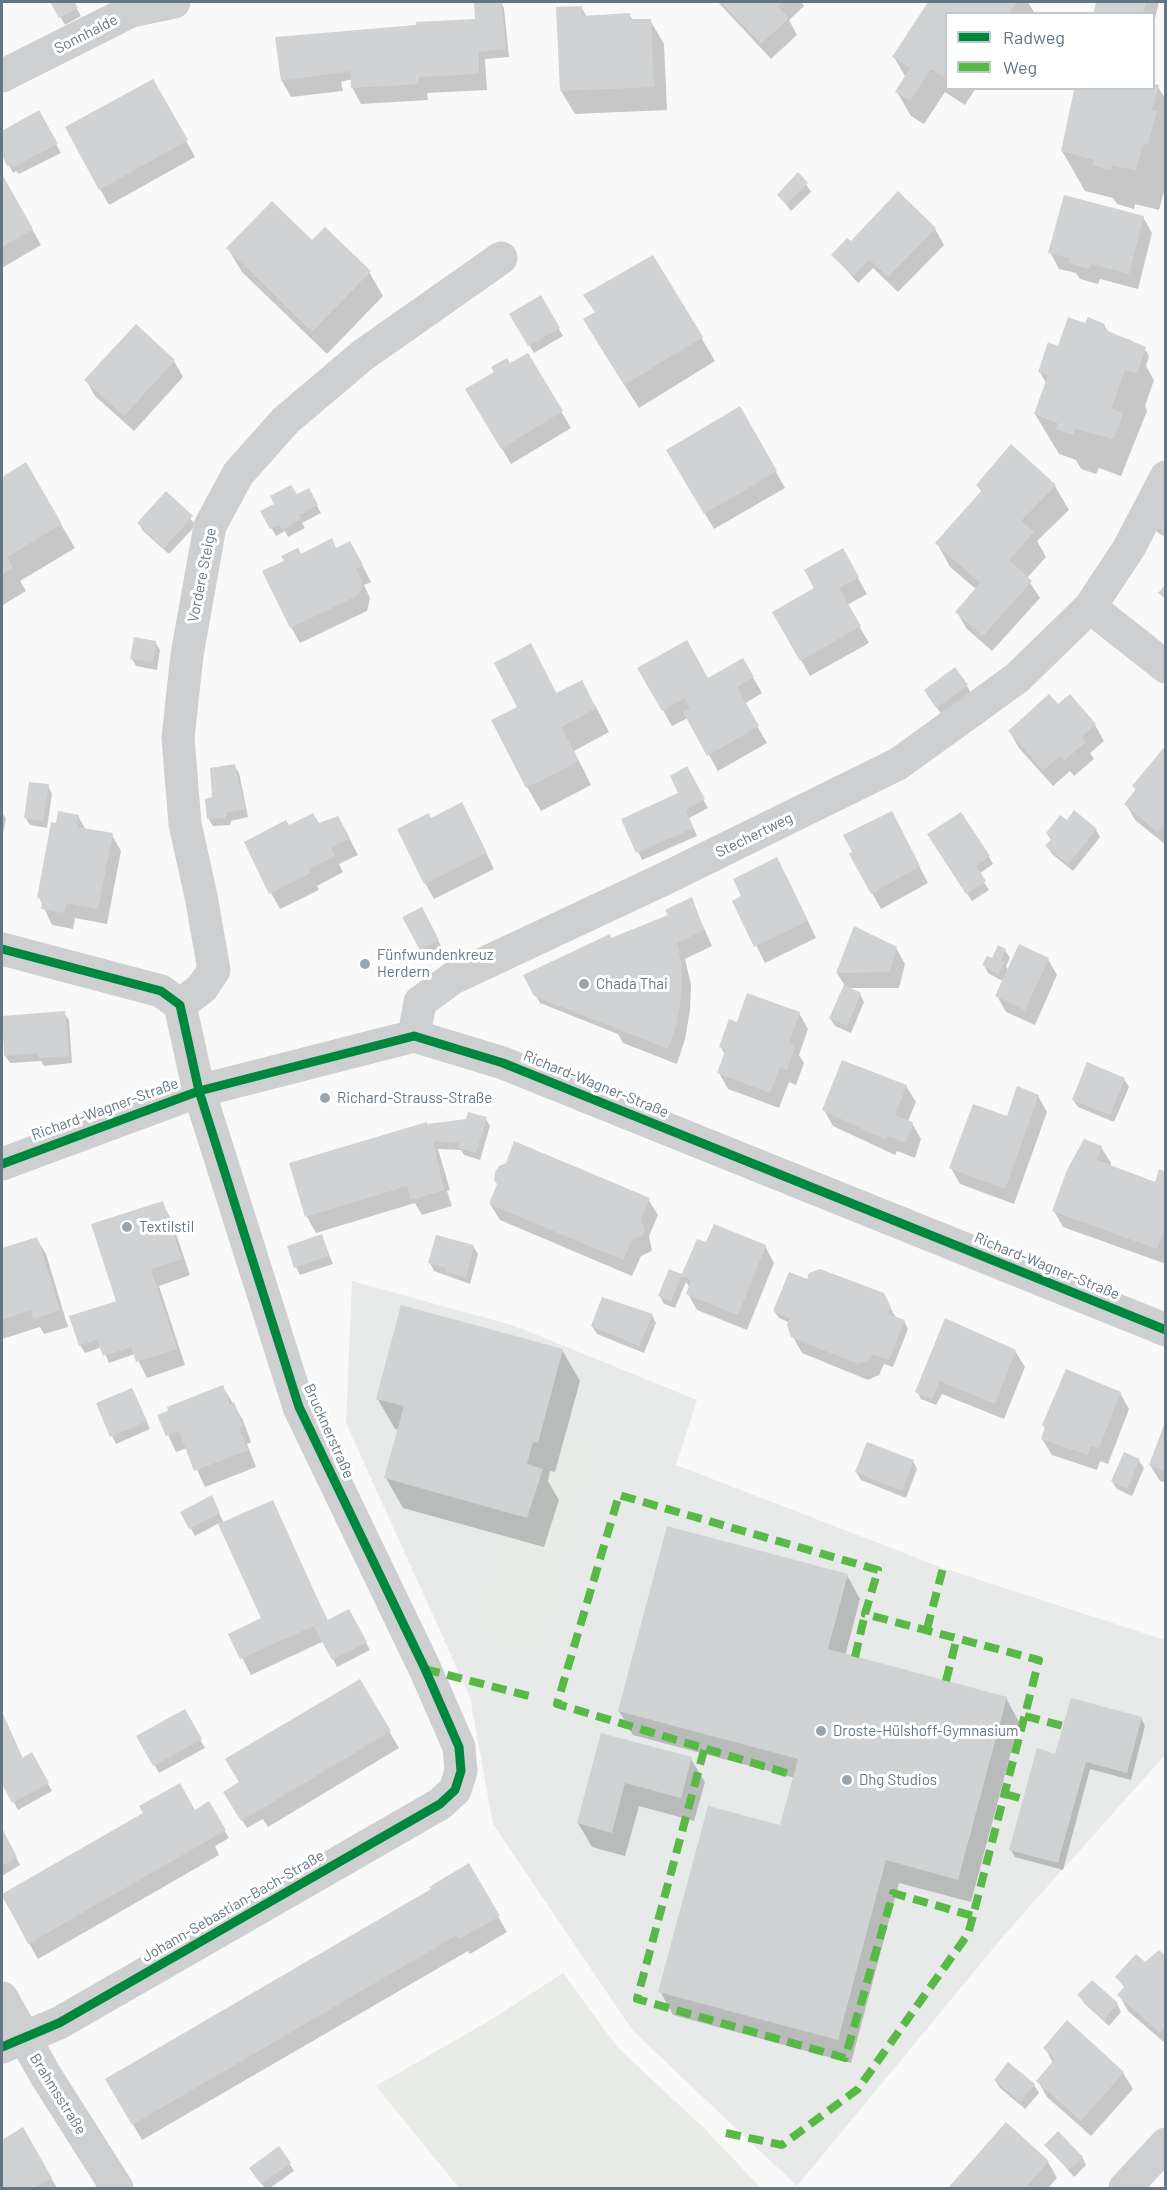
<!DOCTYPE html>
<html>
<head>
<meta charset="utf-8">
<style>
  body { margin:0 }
  #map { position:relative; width:1167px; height:2190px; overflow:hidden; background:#f9f9f9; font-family:Barlow,sans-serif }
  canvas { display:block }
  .frame { position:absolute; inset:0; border:3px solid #657683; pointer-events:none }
  .legend { position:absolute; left:945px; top:12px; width:210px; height:78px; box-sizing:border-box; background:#fff; border:2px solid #c1c8cd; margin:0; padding:8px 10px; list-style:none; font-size:18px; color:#657683 }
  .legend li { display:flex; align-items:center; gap:12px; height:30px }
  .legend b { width:30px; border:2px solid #c1c8cd }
</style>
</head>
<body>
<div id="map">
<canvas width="1167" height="2190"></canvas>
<div class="frame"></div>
<ul class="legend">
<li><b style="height:8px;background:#00873e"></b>Radweg</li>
<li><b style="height:8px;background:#58b947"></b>Weg</li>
</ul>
</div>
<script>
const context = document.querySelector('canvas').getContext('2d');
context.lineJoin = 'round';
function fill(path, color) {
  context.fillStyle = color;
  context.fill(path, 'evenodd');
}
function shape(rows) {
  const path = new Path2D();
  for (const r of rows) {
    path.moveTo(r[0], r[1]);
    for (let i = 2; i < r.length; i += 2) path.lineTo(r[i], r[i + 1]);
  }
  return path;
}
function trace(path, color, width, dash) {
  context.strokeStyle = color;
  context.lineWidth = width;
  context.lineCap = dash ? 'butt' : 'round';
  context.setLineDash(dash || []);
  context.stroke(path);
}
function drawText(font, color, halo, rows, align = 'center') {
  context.font = font + ' Barlow,sans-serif';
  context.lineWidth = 6;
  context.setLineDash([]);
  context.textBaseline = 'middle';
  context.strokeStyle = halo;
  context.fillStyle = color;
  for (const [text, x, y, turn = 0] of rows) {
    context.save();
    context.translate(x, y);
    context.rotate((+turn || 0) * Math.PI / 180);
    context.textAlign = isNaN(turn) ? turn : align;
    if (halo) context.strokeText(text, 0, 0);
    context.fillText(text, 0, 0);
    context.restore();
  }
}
const built = shape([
  [352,1281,515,1326,697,1400,676,1465,943,1568,1165,1640,1165,1755,1006,1933,797,2186,633,2031,493,1824,470,1697,346,1423]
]);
const green = shape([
  [556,1441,595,1451,541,1653,477,1636,508,1522,533,1528],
  [563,1973,618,2048,705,2129,761,2188,459,2188,376,2086,489,2021]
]);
const shadow = shape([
  [52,2,73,2,81,16,65,25],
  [475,2,501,2,504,8,509,57,485,59,487,90,427,93,428,100,361,104,352,87,352,79,341,82,343,91,291,97,282,81,277,38,418,26,478,27],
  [718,2,801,2,804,6,789,20,797,35,771,59],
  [930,2,1028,2,1035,14,946,14,946,88,976,88,965,105,945,92,924,124,911,116,897,92,906,78,894,57],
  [1097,2,1159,2,1154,23,1154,14,1094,14],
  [581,7,587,17,629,14,633,20,650,20,664,44,667,110,575,114,561,91],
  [153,81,195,157,109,205,100,189],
  [1154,86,1158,87,1166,100,1166,184,1159,210,1135,204,1134,209,1117,204,1113,198,1085,191,1062,151,1070,122,1068,118,1077,88,1154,88],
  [38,112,61,153,19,174,16,171,13,173,2,152,2,132],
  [2,176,41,245,2,268],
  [806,184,811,192,791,211,779,195],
  [1143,217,1152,233,1138,289,1100,279,1098,284,1080,279,1076,273,1059,269,1050,252],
  [935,229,944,245,898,292,873,268,858,283,833,255,851,243],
  [312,242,369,272,383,296,327,354,242,272,228,249],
  [653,257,715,361,639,408,598,343,596,313,586,296],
  [540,297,563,336,534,353,511,314],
  [1086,325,1104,325,1109,333,1131,340,1133,345,1145,349,1149,356,1146,366,1154,380,1145,406,1147,411,1121,476,1099,468,1096,474,1081,469,1076,460,1059,454,1035,414,1046,383,1040,372,1059,347],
  [528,355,571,428,511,464,467,389],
  [174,361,183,377,134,431,95,396,86,380],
  [740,408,785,488,714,529,668,450],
  [1011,446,1055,486,1069,510,1037,541,1046,557,1027,578,1040,598,992,651,966,628,957,612,977,590,950,567,937,543,982,492,977,485],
  [25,464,75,548,20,581,26,591,3,605,2,478],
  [308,490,321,513,302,523,305,528,288,537,285,531,276,536,262,511],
  [166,493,196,525,169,554,143,531,139,523],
  [1166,505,1166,537,1158,533,1154,525],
  [337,549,359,559,371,582,364,585,370,598,367,611,300,643,291,627,301,555],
  [842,550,867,594,847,605,869,643,810,676,774,612,816,588],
  [155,642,160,650,157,670,136,666,132,659],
  [743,660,762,693,744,704,767,743,718,771,688,718,672,726,639,668,708,680],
  [544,669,557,695,595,705,609,732,574,751,591,785,541,811,527,787,519,707],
  [967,686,971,693,942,715,930,698],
  [1058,707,1095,725,1104,741,1090,753,1094,759,1074,776,1070,771,1053,786,1019,748,1010,732],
  [1166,748,1166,845,1135,820,1126,804,1136,791,1134,786],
  [234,765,239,773,248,817,231,821,230,825,213,826,208,818,214,798],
  [686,768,708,808,689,818,697,836,642,860,623,819,680,794],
  [48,786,52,794,47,828,30,825,25,817],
  [2,812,6,819,2,838],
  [78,816,86,830,112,835,121,851,107,924,75,918,73,929,52,925,39,897],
  [431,819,470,820,494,869,434,899,425,883],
  [1067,823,1096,830,1100,837,1073,871,1052,854,1047,846,1052,841,1047,834],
  [318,825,347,834,358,855,339,864,343,872,317,886,319,890,280,909,271,893,289,827],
  [900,829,928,883,881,909,851,855],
  [934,842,989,857,993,864,979,874,989,890,972,901],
  [786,875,816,938,765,963,734,901],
  [691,899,712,946,685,959,691,985,690,1011,685,1039,677,1064,623,1043,618,1034,540,1003,525,975,670,916],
  [426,916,442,948,426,957,404,918],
  [896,948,905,964,899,988,847,988,860,994,864,1002,851,1033,835,1026,830,1018,845,986,837,973],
  [1005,950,1010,958,1006,966,1008,971,1048,959,1057,975,1035,1025,1006,1012,997,996,1004,982,988,973,984,965],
  [64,1013,69,1020,72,1063,44,1066,41,1061,10,1063,5,1056],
  [799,1013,808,1029,799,1055,804,1063,796,1085,789,1082,779,1108,728,1089,719,1073,725,1055,721,1047,738,1024],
  [1124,1079,1129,1087,1114,1122,1078,1107,1073,1100],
  [906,1086,916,1102,908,1121,912,1123,921,1139,915,1158,897,1151,895,1155,833,1126,824,1110],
  [1038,1096,1047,1112,1014,1204,960,1184,951,1168],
  [486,1119,490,1126,480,1160,464,1155,461,1150,438,1149,450,1190,447,1191,452,1206,422,1215,415,1203,316,1233,307,1217,291,1164,427,1126],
  [1101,1147,1111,1163,1110,1166,1156,1184,1166,1173,1166,1264,1063,1227,1054,1211],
  [498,1185,648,1199,658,1215,649,1236,652,1251,641,1256,632,1276,500,1220,490,1204],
  [162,1203,171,1219,190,1275,159,1286,185,1365,147,1378,135,1354,109,1363,102,1347,85,1353,80,1345,116,1302],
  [322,1236,333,1264,300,1275,296,1267],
  [36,1238,46,1254,68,1327,44,1334,40,1327,2,1339,2,1250],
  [707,1244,765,1246,774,1263,747,1330,697,1310,688,1294,690,1288,686,1282,675,1308,664,1304,660,1296,670,1271,683,1276],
  [473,1246,478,1254,470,1284,434,1271,430,1263],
  [807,1281,883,1295,897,1319,904,1321,908,1329,893,1367,884,1364,879,1375,868,1380,802,1353,793,1337,790,1323,779,1318,774,1311],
  [652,1315,656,1323,644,1353,597,1334,592,1326],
  [946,1320,1015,1351,1025,1367,1004,1419,942,1394,936,1405,921,1399,917,1391],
  [562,1350,580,1381,555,1472,550,1471,548,1481,559,1500,544,1547,403,1508,386,1478,399,1430,395,1429,377,1398],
  [223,1387,243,1420,251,1442,247,1444,256,1467,205,1487,187,1448,176,1452,159,1416],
  [1120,1393,1129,1409,1108,1464,1100,1461,1097,1470,1052,1455,1042,1439,1046,1430,1043,1425],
  [136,1397,150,1429,116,1444,112,1436],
  [1166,1426,1166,1483,1160,1481,1150,1465],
  [1125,1454,1139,1461,1144,1468,1132,1496,1117,1489,1112,1481],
  [913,1461,917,1469,906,1498,861,1480,856,1472],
  [272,1502,328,1621,349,1611,370,1650,337,1667,324,1641,251,1675,230,1634,263,1619,219,1523,195,1536,182,1512,215,1505,224,1523],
  [847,1575,860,1599,845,1656,1006,1698,1019,1722,971,1902,899,1883,851,2063,673,2015,660,1991,781,1827,795,1778,633,1735,619,1711],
  [359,1681,399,1748,268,1827,263,1819,247,1828,230,1800,241,1782],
  [184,1711,205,1748,159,1773,139,1736],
  [2,1712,23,1759,31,1754,52,1791,18,1810,5,1786,2,1788],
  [1141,1718,1145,1726,1131,1780,1090,1769,1063,1870,1015,1857,1011,1850,1056,1755],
  [602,1735,691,1759,705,1782,694,1821,639,1806,625,1856,592,1847,578,1823],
  [208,1803,229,1838,215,1846,219,1855,38,1959,2,1896,145,1813,195,1811],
  [2,1831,20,1865,2,1876],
  [468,1865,507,1932,470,1954,468,1951,142,2140,107,2079,433,1890],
  [1166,1958,1166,2044,1128,2011,1119,1995,1125,1988,1117,1978],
  [1079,1996,1117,2004,1121,2012,1109,2026,1084,2003],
  [1068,2023,1123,2073,1133,2089,1091,2136,1047,2097,1038,2081,1053,2063,1045,2048],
  [1008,2064,1034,2085,1039,2093,1025,2109,1000,2088,995,2080],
  [1006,2124,1048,2162,1057,2178,1048,2188,950,2188],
  [22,2129,57,2188,2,2188,2,2141],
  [1046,2145,1082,2157,1086,2165,1074,2177],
  [289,2163,294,2171,270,2188,265,2188,255,2176]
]);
const building = shape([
  [50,2,75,2,78,8,59,18],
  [474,2,501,2,506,49,479,52,479,74,419,77,419,84,351,88,350,71,281,81,275,37,416,25,416,22,475,19],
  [721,2,783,2,778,6,789,18,761,44],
  [928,2,1016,2,1009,14,946,14,946,79,931,69,910,101,895,92,910,68,892,57],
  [1096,2,1146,2,1143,14,1093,14],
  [582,6,582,16,630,13,630,19,651,19,654,87,560,91,556,7],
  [153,79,188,140,99,190,65,127],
  [1154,84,1159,85,1152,110,1157,111,1148,144,1143,143,1136,171,1112,165,1111,170,1092,165,1094,160,1061,151,1074,90,1154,88],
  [39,110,58,144,13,167,11,164,7,166,2,155,2,131],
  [798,172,808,183,786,204,777,195],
  [2,174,33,229,2,247],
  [898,191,936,228,888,277,869,259,853,276,831,255,847,238,851,241],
  [1064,195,1144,216,1129,274,1091,264,1089,269,1069,263,1070,258,1048,253],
  [272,201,312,240,325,227,371,271,312,332,226,248],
  [653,255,703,337,624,385,583,319,595,312,583,295],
  [541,295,560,328,528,346,509,314],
  [1068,317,1085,323,1088,317,1105,324,1103,329,1146,347,1137,374,1125,370,1111,409,1123,413,1114,439,1076,429,1073,435,1056,429,1058,423,1034,414,1048,375,1038,372,1048,342,1058,346],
  [136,324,175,360,124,416,84,380],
  [528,353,563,411,501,449,465,389,494,372,491,367,507,358,510,363],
  [740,406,777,471,704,514,666,450],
  [1011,444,1056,485,1021,521,1034,532,1009,560,1032,581,983,636,955,612,980,583,935,543,982,490,976,485],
  [26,462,62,524,7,557,13,567,2,574,2,477],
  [291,485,297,494,309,488,318,505,299,515,301,519,282,530,279,525,270,529,260,511,274,504,270,496],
  [166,491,193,516,164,548,137,523],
  [1166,502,1166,533,1152,525],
  [332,538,336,548,350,541,363,565,356,569,362,581,359,595,290,628,262,571,284,561,281,556,298,548,301,554],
  [843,548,859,577,839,588,861,626,800,661,772,612,814,588,804,570],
  [1166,584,1166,599,1158,593],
  [134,637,156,641,153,662,130,659],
  [687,640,708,678,743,658,754,677,737,687,759,726,707,756,683,712,690,708,685,698,662,711,637,668],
  [531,643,556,693,582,680,596,708,561,727,579,761,526,788,491,720,517,707,494,663],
  [955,667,968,685,936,708,924,690],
  [1049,694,1058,704,1070,694,1096,724,1082,737,1086,742,1064,761,1060,756,1043,771,1008,731],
  [1166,745,1166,822,1157,832,1124,804,1136,789,1132,786],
  [235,764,245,809,227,813,226,818,207,819,205,799,212,797,210,768],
  [687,766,705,799,686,810,693,828,636,853,621,819,678,793,670,776],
  [29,782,49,784,43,821,24,818],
  [462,802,487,853,424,884,397,829,429,813,431,818],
  [1074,810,1097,829,1068,864,1045,846,1052,838,1046,833,1060,815,1067,820],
  [58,811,79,815,77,827,113,833,98,909,66,903,64,913,41,909,43,899,37,898,51,822,56,823],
  [892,811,920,866,871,894,849,854,852,852,843,835],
  [961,812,990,856,976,866,986,881,966,894,927,834],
  [313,813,319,823,338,816,350,838,331,848,335,856,309,869,311,873,269,894,244,842,286,820,289,825],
  [777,857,808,921,754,947,732,901,741,896,733,879],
  [692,897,704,930,677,943,682,967,682,993,677,1022,668,1049,534,996,523,975,610,934,611,938,668,915,665,910],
  [422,907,439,940,420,950,402,917],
  [854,926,897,947,890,972,836,973],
  [1019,944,1049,958,1025,1010,995,996],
  [998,945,1006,949,1001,960,1005,962,998,974,982,965,987,956,992,958],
  [844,985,861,993,847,1026,829,1018],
  [747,993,800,1012,789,1043,795,1046,787,1070,780,1067,770,1093,717,1073,726,1049,719,1047,729,1019,737,1022],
  [65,1011,69,1056,38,1058,38,1053,4,1056,2,1016],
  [842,1060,907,1085,895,1115,913,1122,906,1143,888,1136,886,1140,822,1110],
  [1087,1062,1125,1078,1110,1115,1072,1100],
  [1017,1086,1039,1095,1005,1189,949,1168,973,1104,1007,1116],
  [468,1112,487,1117,476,1153,458,1148,459,1143,433,1141,444,1190,411,1200,407,1186,305,1217,289,1163,427,1122,427,1124,466,1119],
  [1084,1139,1102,1146,1097,1160,1155,1182,1159,1169,1166,1172,1166,1233,1163,1232,1157,1249,1052,1211,1067,1170],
  [514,1141,650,1198,641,1219,645,1229,643,1235,632,1240,623,1260,489,1204,497,1184,494,1180,495,1172,499,1166,506,1163],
  [163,1201,182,1259,151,1269,177,1349,136,1362,131,1347,103,1356,97,1339,79,1346,69,1316,116,1301,91,1224],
  [714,1224,766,1245,738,1315,686,1294,691,1280,681,1276,697,1239,706,1242],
  [322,1234,329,1256,294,1268,287,1246],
  [436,1235,474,1245,466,1277,445,1272,446,1268,428,1263],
  [37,1237,60,1310,33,1319,31,1310,2,1320,2,1248],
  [669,1269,682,1274,671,1301,658,1296],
  [820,1269,884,1293,891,1307,888,1314,905,1320,889,1360,873,1354,871,1359,858,1364,791,1337,787,1325,790,1318,773,1311,789,1272,807,1279,809,1273],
  [602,1297,653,1314,639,1346,591,1326],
  [401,1305,563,1349,538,1443,533,1442,527,1464,543,1469,527,1518,384,1478,404,1406,376,1399],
  [945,1318,1016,1350,995,1404,940,1381,932,1399,915,1392],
  [1066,1369,1121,1392,1099,1448,1091,1446,1088,1455,1041,1439,1045,1427,1042,1425],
  [223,1385,230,1404,234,1402,243,1426,239,1428,248,1450,194,1471,179,1431,166,1436,157,1415,168,1411,167,1407],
  [132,1388,147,1421,110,1437,96,1403],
  [1165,1422,1166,1422,1166,1472,1149,1465],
  [867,1442,914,1460,902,1491,855,1472],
  [1124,1452,1140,1459,1127,1489,1111,1481],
  [212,1495,220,1513,189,1529,180,1512],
  [273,1500,327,1620,240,1659,228,1634,261,1618,218,1524],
  [667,1526,848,1574,828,1649,1007,1697,958,1880,886,1860,838,2040,658,1992,708,1806,780,1825,798,1759,618,1711],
  [349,1609,367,1642,332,1660,314,1627],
  [360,1679,391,1731,241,1821,223,1792,239,1782,225,1759],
  [1071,1698,1142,1717,1127,1773,1086,1762,1058,1863,1009,1850,1037,1748,1055,1754],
  [185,1709,202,1739,153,1766,136,1736],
  [2,1714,22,1758,32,1752,49,1783,12,1803,2,1784],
  [601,1733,692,1757,681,1798,625,1783,612,1833,577,1823],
  [180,1783,195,1810,209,1801,226,1830,28,1944,2,1894,143,1813,139,1806],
  [2,1828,17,1857,2,1866],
  [469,1863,500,1916,459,1939,457,1935,132,2125,105,2079,431,1889,429,1887],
  [1159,1950,1166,1956,1166,2026,1160,2033,1117,1995,1125,1986,1115,1977,1136,1954,1145,1962],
  [1092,1980,1118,2003,1104,2020,1077,1995],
  [1067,2020,1124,2072,1081,2121,1036,2081,1055,2059,1043,2048],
  [1008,2062,1035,2084,1020,2102,994,2080],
  [1006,2122,1049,2161,1025,2188,948,2188],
  [23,2127,52,2178,34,2188,2,2188,2,2140],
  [1058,2131,1083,2157,1069,2170,1044,2145],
  [279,2146,291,2163,261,2184,249,2168]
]);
const minor = shape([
  [2,76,131,11,174,2],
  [1090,607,1166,667],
  [2,949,161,991,180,1005,199,1091,299,1407,425,1669,459,1747,461,1771,455,1790,440,1804,59,2023,2,2047],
  [180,1005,202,988,214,970,201,896,185,824,178,738,187,655,210,526,238,474,286,420,363,355,501,258],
  [414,1036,420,1002,453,978,664,879,898,764,1017,678,1090,607,1129,548,1166,477],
  [2,1164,199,1091,414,1036,503,1063,1166,1330],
  [2,1998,46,2076,117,2188],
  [1125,2188,1166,2144]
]);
const quiet = shape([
  [927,1629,943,1568],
  [855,1657,865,1614],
  [425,1669,529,1696],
  [946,1681,957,1637],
  [1025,1716,1063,1726],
  [704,1750,637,1999,845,2058,893,1893,973,1916,1039,1660,865,1614,878,1570,619,1495,557,1704,793,1775],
  [1005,1794,1023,1799],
  [726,2133,782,2145,858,2089,968,1934,973,1916]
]);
const cycleway = shape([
  [2,949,161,991,180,1005,199,1091,299,1407,425,1669,459,1747,461,1771,455,1790,440,1804,59,2023,2,2047],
  [2,1164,199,1091,414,1036,503,1063,1166,1330]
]);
const markers = [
  [365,964,6,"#99a4ac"],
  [584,984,6,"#99a4ac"],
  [325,1098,6,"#99a4ac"],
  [127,1227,6,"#99a4ac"],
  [821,1731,6,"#99a4ac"],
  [847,1780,6,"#99a4ac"]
];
const streetNames = [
  ["Sonnhalde",86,34,-27],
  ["Vordere Steige",202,575,-79],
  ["Stechertweg",754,835,-26],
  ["Richard-Wagner-Straße",596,1084,22],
  ["Richard-Wagner-Straße",105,1109,-20],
  ["Richard-Wagner-Straße",1047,1266,22],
  ["Brucknerstraße",329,1431,66],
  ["Johann-Sebastian-Bach-Straße",233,1906,-30],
  ["Brahmsstraße",58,2094,58]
];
const poiNames = [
  ["Fünfwundenkreuz",377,955],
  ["Herdern",377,972],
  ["Chada Thai",596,984],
  ["Richard-Strauss-Straße",337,1098],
  ["Textilstil",139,1227],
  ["Droste-Hülshoff-Gymnasium",833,1731],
  ["Dhg Studios",859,1780]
];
fill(built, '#e8e9e9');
fill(green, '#e8ebe6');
fill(shadow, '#0003');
fill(building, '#d0d2d3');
trace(minor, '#cecfd0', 33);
trace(quiet, '#58b947', 8, [15, 8]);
trace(cycleway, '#00873e', 9);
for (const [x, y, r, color] of markers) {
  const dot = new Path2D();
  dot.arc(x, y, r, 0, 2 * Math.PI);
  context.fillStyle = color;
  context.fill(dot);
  trace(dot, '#fff', 2);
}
drawText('15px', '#657683', '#fff', streetNames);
drawText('15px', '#657683', '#fff', poiNames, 'left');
</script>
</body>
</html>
